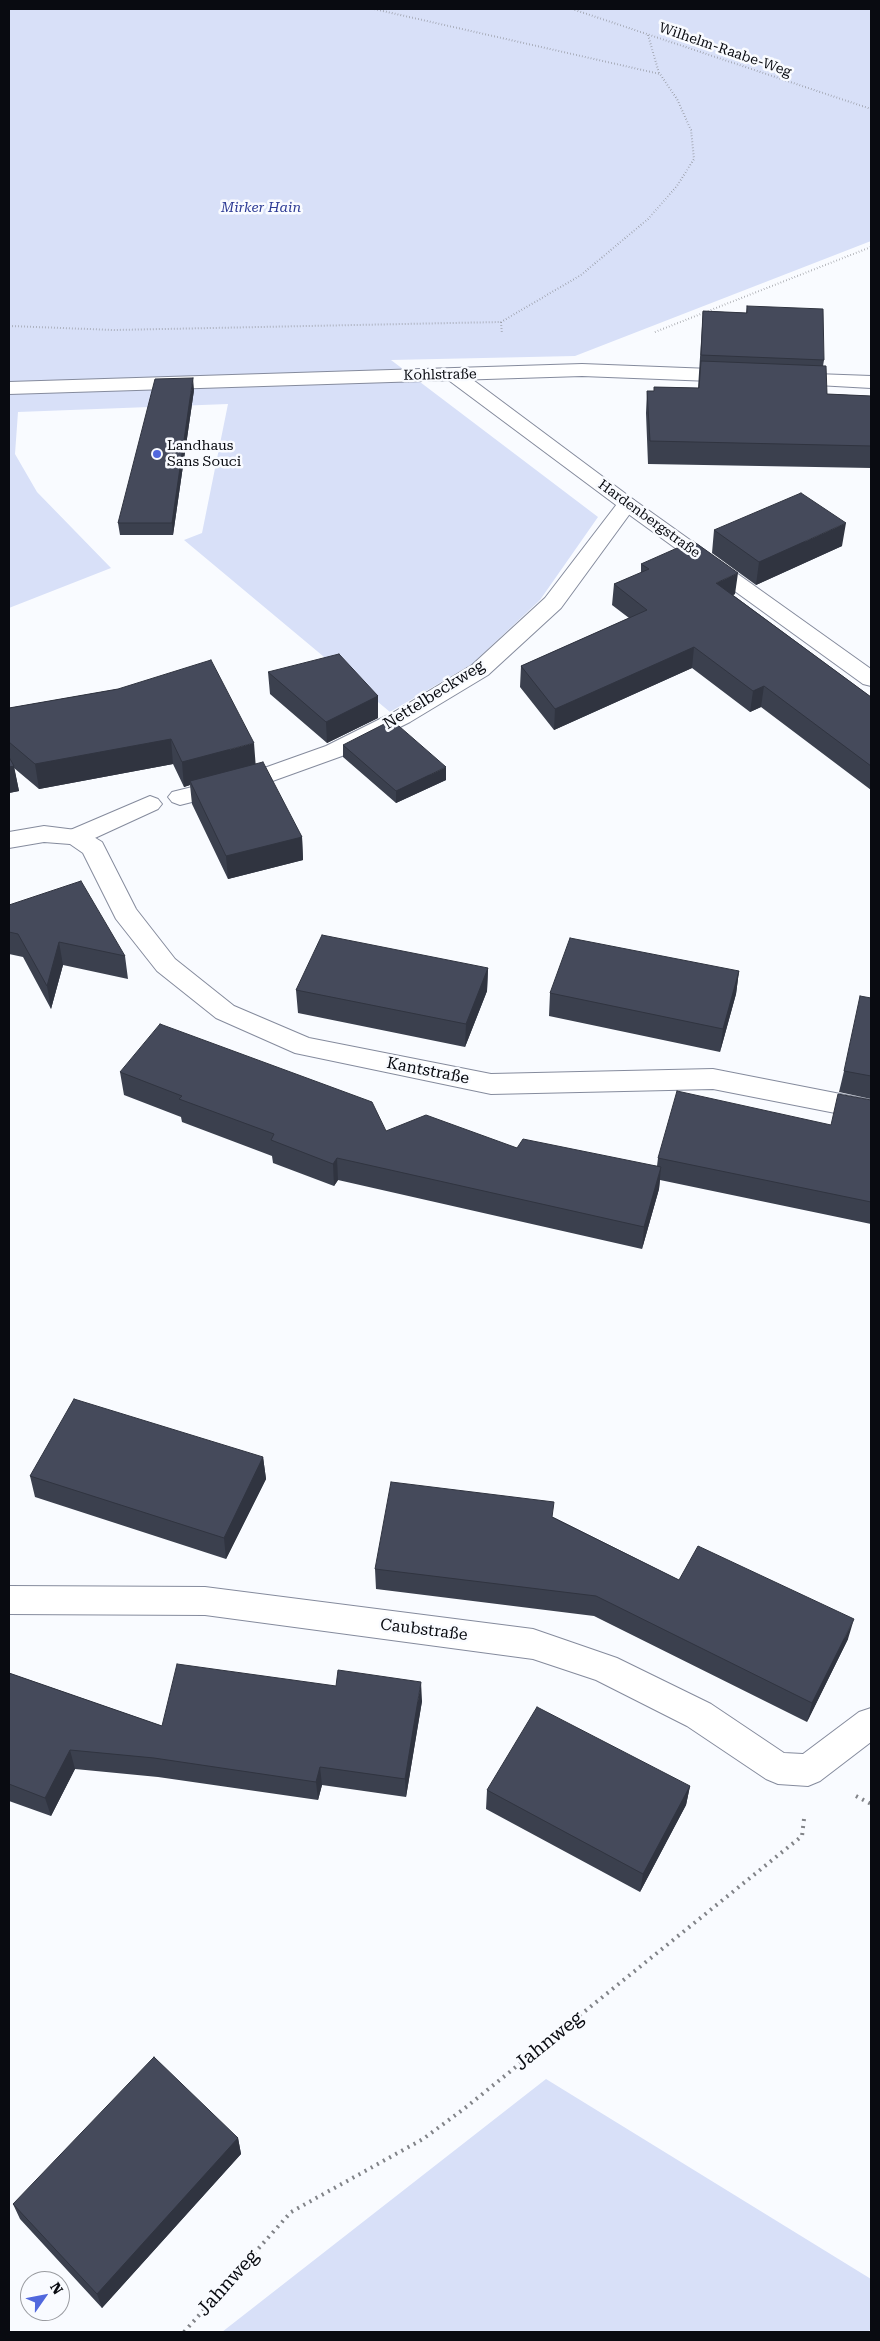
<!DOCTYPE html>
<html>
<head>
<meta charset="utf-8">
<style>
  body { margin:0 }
  #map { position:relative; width:880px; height:2341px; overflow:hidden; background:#f9fbff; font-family:"Roboto Serif",serif }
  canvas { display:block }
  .frame { position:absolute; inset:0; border:10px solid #090b11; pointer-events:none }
  .north { position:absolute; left:20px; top:2271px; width:50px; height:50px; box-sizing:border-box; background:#f9fbff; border:1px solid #999ba0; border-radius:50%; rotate:57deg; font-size:14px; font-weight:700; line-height:20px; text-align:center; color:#090b11 }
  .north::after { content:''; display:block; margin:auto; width:18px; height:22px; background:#5168dd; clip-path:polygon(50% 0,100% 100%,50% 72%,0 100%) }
</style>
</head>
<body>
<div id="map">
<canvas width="880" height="2341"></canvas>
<div class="frame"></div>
<div class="north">N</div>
</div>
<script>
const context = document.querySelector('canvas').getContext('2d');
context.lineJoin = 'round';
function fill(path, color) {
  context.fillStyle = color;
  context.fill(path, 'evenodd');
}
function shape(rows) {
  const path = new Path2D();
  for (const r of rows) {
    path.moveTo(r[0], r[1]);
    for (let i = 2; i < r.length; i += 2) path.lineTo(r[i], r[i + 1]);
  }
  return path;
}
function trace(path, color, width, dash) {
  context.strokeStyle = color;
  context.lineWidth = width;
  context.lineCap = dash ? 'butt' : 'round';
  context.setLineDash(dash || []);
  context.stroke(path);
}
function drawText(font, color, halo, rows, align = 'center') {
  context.font = font + ' "Roboto Serif",serif';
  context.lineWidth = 5;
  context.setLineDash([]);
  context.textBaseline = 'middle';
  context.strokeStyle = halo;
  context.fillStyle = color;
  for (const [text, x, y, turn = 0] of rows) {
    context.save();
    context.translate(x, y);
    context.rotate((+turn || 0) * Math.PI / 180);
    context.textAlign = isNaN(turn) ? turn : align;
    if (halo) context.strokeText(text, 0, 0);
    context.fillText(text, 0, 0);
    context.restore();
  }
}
const green = shape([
  [9,9,871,9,871,241,575,356,391,360,598,517,540,600,472,664,390,712,184,540,202,533,228,404,18,412,15,454,37,492,111,568,9,608],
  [546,2079,871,2279,871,2327,869,2332,222,2332]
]);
const pathFar1 = shape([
  [572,9,871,109],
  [648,35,659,73],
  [501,322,502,334],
  [9,326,114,330,501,322,581,275,648,219,677,186,694,159,691,130,677,99,660,74,374,9],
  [655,332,871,247]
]);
const path = shape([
  [856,1796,871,1804],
  [184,2332,291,2212,423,2139,465,2108,802,1836,804,1819]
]);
const service = shape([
  [627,498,634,500,637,504,561,608,488,675,410,722,342,756,267,783,180,805,172,802,168,797,172,792,253,772,326,746,394,712,472,665,545,598,620,500,627,498],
  [150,796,158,799,162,804,158,809,84,843,76,845,68,843,64,837,68,831,150,796]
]);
const minor = shape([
  [454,369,461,371,634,500,871,669,871,686,863,684,620,508,447,379,444,375,447,371,454,369],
  [44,826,84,831,102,842,136,909,175,959,234,1006,309,1038,491,1074,713,1069,871,1100,871,1120,713,1089,491,1094,295,1053,216,1018,157,971,116,919,83,853,70,844,44,842,9,848,9,832,44,826],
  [9,1586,205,1587,533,1629,617,1658,711,1704,784,1753,803,1754,859,1712,871,1708,871,1742,820,1781,808,1786,778,1784,766,1779,687,1726,596,1680,533,1659,205,1615,9,1614,9,1586]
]);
const tertiary = shape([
  [582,364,737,370,744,372,747,376,744,380,737,382,582,376,9,394,9,382,582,364],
  [788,373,871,376,871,388,781,383,778,379,781,375,788,373]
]);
const wall = shape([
  [747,306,824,360,823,366,827,394,871,396,871,468,648,464,646,413,647,391,654,391,654,387,698,388,703,311,746,313],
  [194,390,173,535,120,535,118,523],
  [714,530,842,546,756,585,712,553],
  [641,564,735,594,733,595,871,697,871,790,761,707,750,712,692,668,554,730,520,687,521,666,629,618,612,605,614,584,641,573],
  [268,672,378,696,378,718,327,743,270,694],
  [118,689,256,764,302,837,303,860,228,879,192,804,190,785,184,787,173,764,39,789,14,768,19,791,9,793,9,708],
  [343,745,446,780,396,803,343,757],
  [9,905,125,956,128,979,63,965,51,1009,23,957,9,954],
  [488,968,487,991,465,1047,298,1013,296,990],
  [739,971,736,994,720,1052,549,1016,550,993],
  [871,998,871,1099,839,1092,844,1071],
  [120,1072,386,1131,657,1166,658,1158,831,1125,871,1100,871,1224,660,1180,659,1189,642,1249,338,1180,334,1186,273,1163,272,1156,182,1122,181,1117,124,1095],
  [263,1457,266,1479,226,1559,35,1497,30,1476],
  [553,1517,679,1580,848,1639,807,1722,594,1616,376,1589,375,1569],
  [9,1673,162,1726,422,1701,406,1797,322,1785,318,1800,158,1777,75,1769,51,1816,9,1801],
  [690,1786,686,1805,640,1892,486,1809,487,1790],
  [238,2138,241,2154,102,2308,20,2219,13,2204]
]);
const shadedWall = shape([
  [193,378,194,390,173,535,172,523],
  [846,523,842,546,756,585,759,562],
  [738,573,735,594,714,604,716,583],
  [694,647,692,668,554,730,555,709],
  [764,686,761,707,750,712,753,691],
  [378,696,378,718,327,743,326,722],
  [171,739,173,764,39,789,35,764],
  [254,743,256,769,190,781,190,785,184,787,182,762],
  [14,766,19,791,9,793,9,767],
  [446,767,446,780,396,803,396,791],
  [302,837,303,860,228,879,226,856],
  [59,942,63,965,51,1009,47,986],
  [488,968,487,991,465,1047,466,1024],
  [739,971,736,994,720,1052,723,1029],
  [337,1158,338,1180,334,1186,333,1164],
  [661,1167,659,1189,642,1249,644,1227],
  [263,1457,266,1479,226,1559,224,1538],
  [854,1619,848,1639,807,1722,812,1703],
  [421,1682,422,1701,406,1797,405,1779],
  [70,1750,75,1769,51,1816,45,1798],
  [320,1767,322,1785,318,1800,316,1782],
  [690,1786,686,1805,640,1892,643,1874],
  [238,2138,241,2154,102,2308,97,2294]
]);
const building = shape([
  [747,306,823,309,824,360,701,355,703,311,747,313,747,306],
  [701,361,826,366,827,394,871,396,871,446,650,441,647,391,654,391,654,387,699,388,701,361],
  [193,378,172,523,118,523,155,379,193,378],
  [801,493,846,523,759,562,714,530,801,493],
  [693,541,738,573,716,583,871,697,871,766,764,686,753,691,694,647,555,709,521,666,647,610,614,584,649,569,641,564,693,541],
  [339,654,378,696,326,722,268,672,339,654],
  [211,660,254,743,182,762,171,739,35,764,9,742,9,708,118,689,211,660],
  [392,720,446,767,396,791,343,745,392,720],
  [9,757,14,766,9,767,9,757],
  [263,762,302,837,226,856,190,781,263,762],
  [81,881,125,956,59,942,47,986,18,934,9,932,9,905,81,881],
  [322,935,488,968,466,1024,296,990,322,935],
  [570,938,739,971,723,1029,550,993,570,938],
  [860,996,871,998,871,1076,844,1071,860,996],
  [160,1024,372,1102,386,1131,426,1115,517,1148,523,1139,661,1167,644,1227,337,1158,333,1164,271,1140,274,1134,179,1099,182,1096,120,1072,160,1024],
  [677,1091,831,1125,838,1094,871,1100,871,1202,658,1158,677,1091],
  [74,1399,263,1457,224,1538,30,1476,74,1399],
  [391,1482,554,1502,552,1517,679,1580,698,1546,854,1619,812,1703,596,1596,375,1569,391,1482],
  [177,1664,336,1686,338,1670,421,1682,405,1779,320,1767,316,1782,154,1758,70,1750,45,1798,9,1784,9,1673,162,1726,177,1664],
  [537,1707,690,1786,643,1874,487,1790,537,1707],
  [154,2057,238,2138,97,2294,13,2204,154,2057]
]);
const markers = [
  [157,454,5,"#5168dd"]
];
const farStreetnames = [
  ["Wilhelm-Raabe-Weg",725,50,19],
  ["Kohlstraße",440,375,-1],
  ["Hardenbergstraße",649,519,36]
];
const farParknames = [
  ["Mirker Hain",261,208]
];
const farPoinames = [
  ["Landhaus",167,446],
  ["Sans Souci",167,462]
];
const streetNames = [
  ["Nettelbeckweg",434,695,-32],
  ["Kantstraße",428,1071,11],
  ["Caubstraße",424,1630,7]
];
const nearStreetnames = [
  ["Jahnweg",549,2041,-39],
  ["Jahnweg",228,2283,-48]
];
fill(green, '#d8e0f8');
trace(service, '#858b9d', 2);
trace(minor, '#858b9d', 2);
trace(tertiary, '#858b9d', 2);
trace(pathFar1, '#818388', 2, [0.5, 2.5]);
trace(path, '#818388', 4, [2, 5]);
fill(service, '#fff');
fill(minor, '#fff');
fill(tertiary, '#fff');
fill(wall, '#3b404e');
fill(shadedWall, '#303440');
fill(building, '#454a5b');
trace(building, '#303440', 1);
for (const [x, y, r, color] of markers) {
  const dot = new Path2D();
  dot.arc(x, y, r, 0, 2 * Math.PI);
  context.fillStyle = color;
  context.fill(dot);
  trace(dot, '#f9fbff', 2);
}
drawText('14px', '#090b11', '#f9fbff', farStreetnames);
drawText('italic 14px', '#2c3a94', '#f9fbff', farParknames);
drawText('14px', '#090b11', '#f9fbff', farPoinames, 'left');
drawText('16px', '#090b11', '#f9fbff', streetNames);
drawText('19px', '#090b11', '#f9fbff', nearStreetnames);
</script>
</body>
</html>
